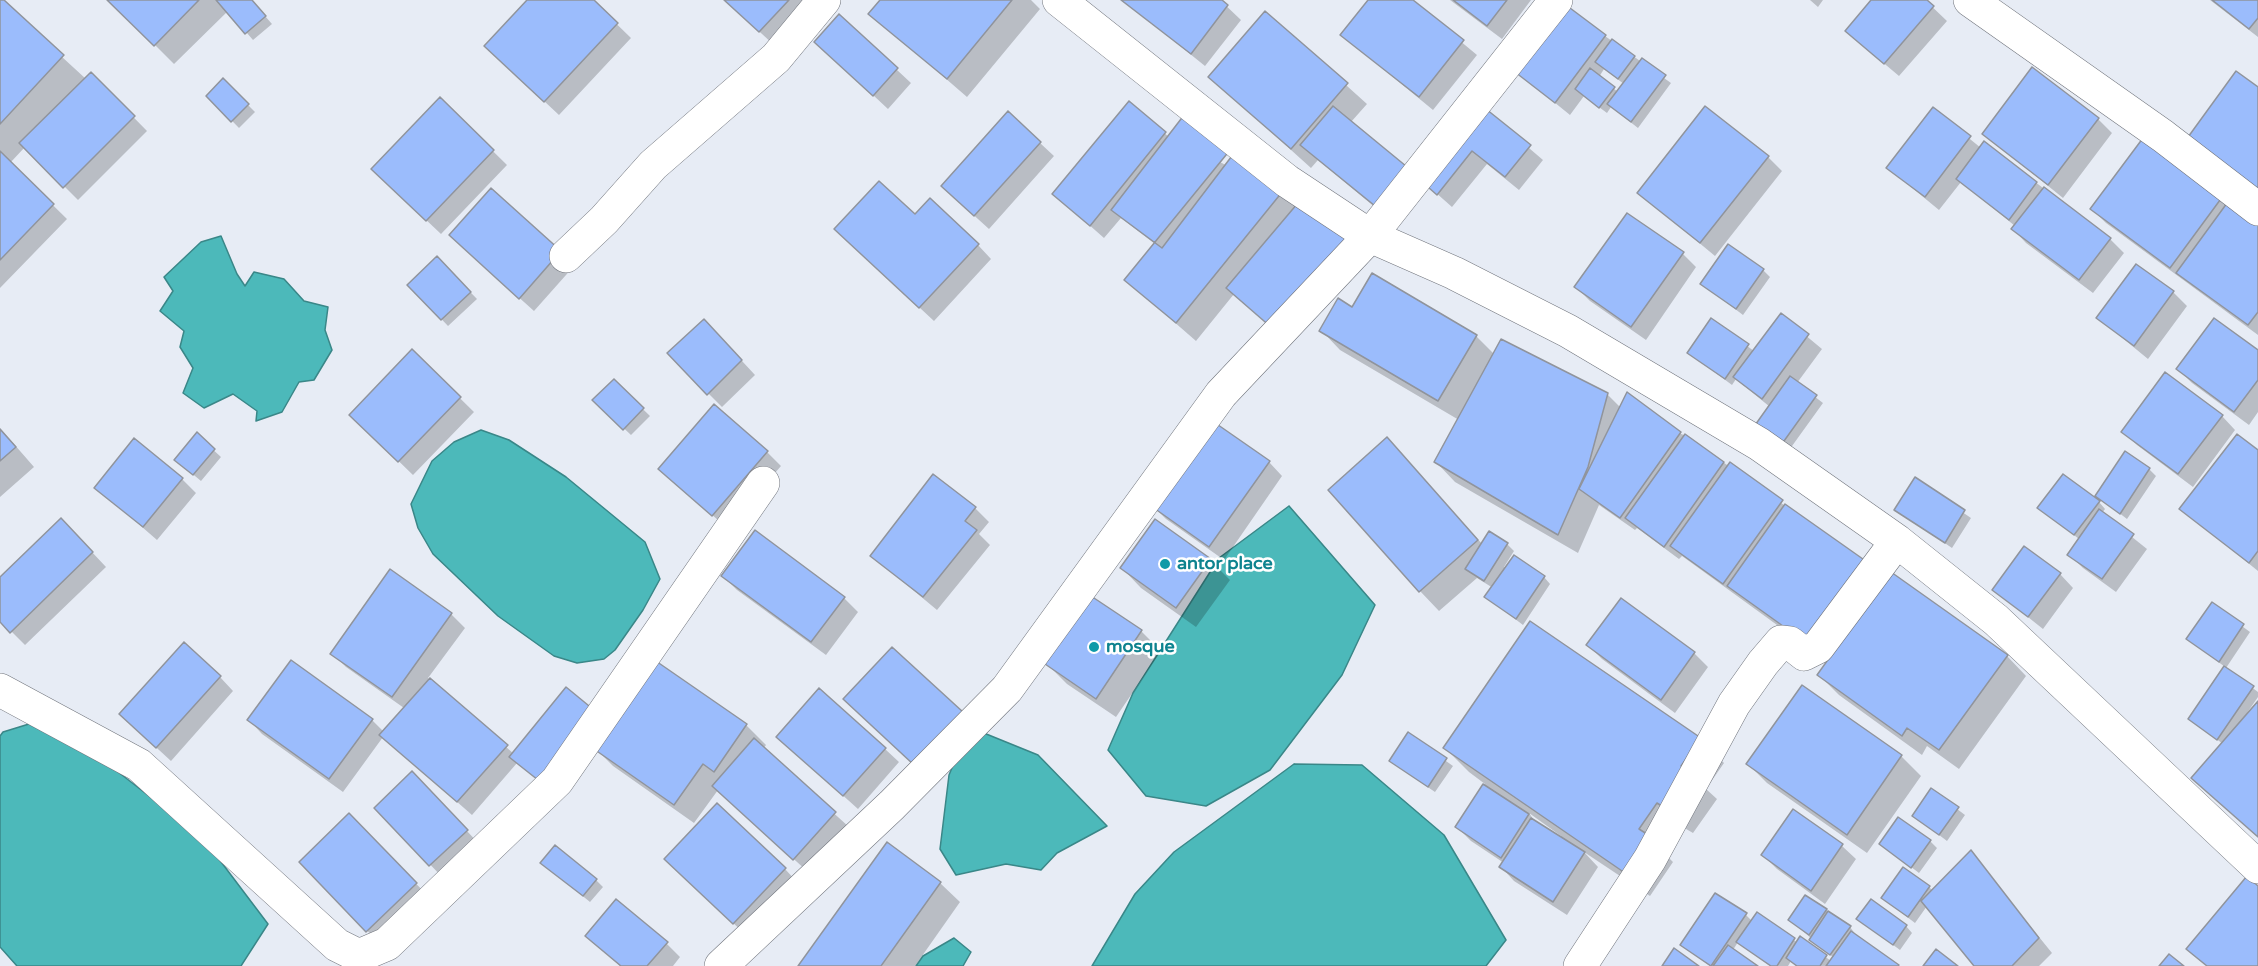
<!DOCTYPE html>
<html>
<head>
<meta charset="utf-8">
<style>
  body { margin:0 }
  canvas { display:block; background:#e7ecf5 }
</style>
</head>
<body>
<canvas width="2258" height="966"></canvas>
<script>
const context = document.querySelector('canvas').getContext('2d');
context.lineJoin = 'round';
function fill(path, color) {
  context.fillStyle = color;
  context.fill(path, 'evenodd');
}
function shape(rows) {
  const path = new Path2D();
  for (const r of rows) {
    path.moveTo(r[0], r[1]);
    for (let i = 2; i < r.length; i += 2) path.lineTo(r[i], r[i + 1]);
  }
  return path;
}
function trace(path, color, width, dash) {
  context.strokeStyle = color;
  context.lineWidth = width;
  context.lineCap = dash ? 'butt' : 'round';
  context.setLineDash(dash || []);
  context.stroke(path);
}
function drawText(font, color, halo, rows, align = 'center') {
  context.font = font + ' "Varela Round",sans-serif';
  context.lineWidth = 5;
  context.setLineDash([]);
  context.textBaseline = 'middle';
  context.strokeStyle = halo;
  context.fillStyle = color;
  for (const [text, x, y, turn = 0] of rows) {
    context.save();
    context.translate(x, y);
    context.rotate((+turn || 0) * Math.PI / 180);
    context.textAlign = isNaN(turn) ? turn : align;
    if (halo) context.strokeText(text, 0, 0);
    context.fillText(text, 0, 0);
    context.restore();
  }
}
const water = shape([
  [221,236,237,274,245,286,254,272,284,279,304,301,328,307,325,330,332,350,314,380,299,382,282,412,256,421,257,411,233,394,204,408,183,393,193,368,180,347,184,331,160,311,173,291,164,277,201,242,221,236],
  [481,430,509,440,566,477,645,542,660,579,643,610,615,650,604,659,577,663,554,656,498,616,433,554,418,528,411,504,432,461,454,442,481,430],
  [1289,506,1375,605,1342,675,1270,770,1206,806,1146,796,1108,750,1133,693,1219,558,1289,506],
  [29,724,104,761,203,838,268,924,241,966,17,966,0,947,0,736,3,732,29,724],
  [969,727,1038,755,1107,826,1057,853,1041,870,1006,864,956,875,940,849,949,775,969,727],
  [1294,764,1362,765,1444,835,1506,940,1486,966,1092,966,1135,894,1174,852,1294,764],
  [954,938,971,952,963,966,916,966,923,956,954,938]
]);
const shadow = shape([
  [0,0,86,79,91,74,147,131,78,200,25,147,10,163,67,219,0,288],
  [110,0,251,0,272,24,253,40,228,11,174,64],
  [529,0,592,0,631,38,559,115,500,60],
  [725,0,815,0,774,45],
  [882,0,1031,0,1040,9,967,97,870,13],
  [1123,0,1220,0,1241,20,1205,66],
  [1370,0,1411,0,1477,55,1433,110,1342,35],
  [1450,0,1531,0,1502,39],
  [1810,0,1823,0,1818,7],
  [1873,0,1925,0,1947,21,1899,76,1861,44],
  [2210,0,2258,0,2258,37],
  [1266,13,1367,104,1351,122,1411,172,1481,107,1543,160,1519,190,1487,164,1452,207,1426,184,1394,223,1318,160,1311,168,1210,77],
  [839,16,911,83,888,109,830,55],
  [1605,36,1671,83,1638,128,1611,107,1607,113,1584,96,1570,115,1517,72],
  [1604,69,1624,84,1618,92,1599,77],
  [223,80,255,112,239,128,208,96],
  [440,99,507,165,441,234,387,183],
  [1129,103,1169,137,1301,202,1287,340,1234,294,1196,341,1126,280,1155,244,1121,218,1104,238,1054,194],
  [1933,109,1981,148,1984,143,2110,239,2124,253,2093,293,2026,243,2013,229,2015,226,1961,182,1939,210,1888,168],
  [2098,119,2112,133,2063,198,1984,134],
  [2143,140,2258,222,2258,335,2106,223,2092,209],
  [1040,143,1054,156,989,229,957,200],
  [1768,157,1782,171,1715,256,1639,193],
  [915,216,978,245,991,259,934,321,850,243],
  [465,249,560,252,574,266,534,311],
  [1683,254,1696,267,1646,340,1590,301,1576,287],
  [437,258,477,299,448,326,409,285],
  [1763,270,1770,277,1743,315,1702,284],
  [1373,275,1476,336,1494,354,1607,394,1621,408,1686,436,1869,565,2007,656,2026,676,1959,769,1927,746,1922,755,1839,695,1819,675,1828,662,1682,556,1679,559,1637,528,1635,530,1599,505,1578,553,1455,482,1436,462,1459,420,1340,350,1321,330,1353,309],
  [2173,292,2187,306,2148,359,2098,318],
  [1781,315,1822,349,1797,383,1823,403,1787,453,1770,407,1736,379,1732,385,1689,353,1711,320,1754,351],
  [718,335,755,375,722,407,708,393],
  [412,351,474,412,413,475,351,415],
  [2258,352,2258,412,2249,425,2192,383,2178,369],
  [614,381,650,416,631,435,594,400],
  [2222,416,2235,430,2193,487,2137,445,2123,431],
  [0,428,34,467,0,497],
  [197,435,221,457,201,481,183,466],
  [1387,439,1483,545,1507,544,1514,551,1504,567,1544,577,1550,584,1523,625,1486,597,1493,588,1477,578,1439,611,1420,591],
  [767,452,781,466,727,528,660,469],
  [2258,452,2258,571,2181,509],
  [1269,462,1282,476,1224,560,1166,519,1152,505],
  [2149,469,2156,476,2127,519,2097,496],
  [182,479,196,493,157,540,96,487],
  [1915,480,1971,518,1952,548,1896,510],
  [2099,502,2105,509,2102,513,2147,549,2116,592,2083,568,2069,554,2079,539,2039,508],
  [975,508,989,522,979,534,990,545,937,610,872,556],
  [1155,521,1210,560,1230,580,1196,627,1141,588,1122,568],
  [75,534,106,567,25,645,0,620,0,579],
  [2060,574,2073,588,2043,629,1994,590],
  [723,576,844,598,858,612,826,655,737,590],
  [1621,600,1694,653,1708,667,1675,713,1602,659,1588,645],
  [2212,604,2250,632,2226,668,2258,692,2258,697,2247,713,2258,704,2258,837,2193,778,2223,744,2190,719,2225,667,2188,639],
  [451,614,465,628,428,678,514,754,593,711,653,661,746,725,766,745,763,749,849,827,808,872,718,790,694,823,613,766,593,746,553,793,517,763,472,815,383,737,343,792,262,734,249,720,372,720,384,732,404,708,346,667,332,653],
  [1141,631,1161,651,1116,717,1067,684,1047,664],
  [220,677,233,691,171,761,134,727],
  [1802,687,1901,756,1921,776,1867,853,1767,783,1748,764],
  [1408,734,1453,766,1435,792,1398,767],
  [778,737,885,749,899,762,858,809],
  [1700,739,1724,763,1706,789,1717,799,1693,833,1681,826,1663,852,1673,862,1650,896,1584,852,1598,867,1567,915,1514,881,1501,867,1504,863,1471,841,1457,827,1485,784,1469,772,1445,748],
  [1529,813,1561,836,1560,838,1536,823],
  [426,787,480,845,444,879,376,808],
  [1932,790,1965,815,1947,841,1914,816],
  [1794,811,1842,846,1856,859,1825,904,1777,869,1763,855],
  [349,815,430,898,381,945,301,862],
  [1930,841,1937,848,1919,873,1881,844],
  [1971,853,2052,953,2039,966,1976,966,1927,906,1915,923,1882,898,1929,887,1933,891],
  [542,863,596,880,603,887,590,902],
  [785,869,798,883,747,936,680,873],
  [940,883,960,902,915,966,800,966],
  [1806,897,1850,927,1856,935,1898,966,1796,966,1791,961,1788,966,1770,966,1738,942,1733,950,1755,966,1710,966,1682,945,1746,915,1752,921,1757,914,1798,943,1801,939,1831,961,1834,958,1790,920],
  [1858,919,1906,926,1912,933,1900,950],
  [587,936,666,943,680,957,673,966,620,966]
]);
const building = shape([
  [0,0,4,0,64,55,0,124,0,0],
  [107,0,199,0,154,46,107,0],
  [216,0,252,0,266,16,245,34,216,0],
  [527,0,594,0,618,23,544,102,484,46,527,0],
  [724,0,789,0,759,32,724,0],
  [880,0,1012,0,947,79,868,14,880,0],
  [1121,0,1222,0,1228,5,1191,54,1121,0],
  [1368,0,1413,0,1464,40,1419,97,1340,35,1368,0],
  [1453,0,1507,0,1487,26,1453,0],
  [1871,0,1927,0,1934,6,1884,64,1845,31,1871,0],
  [2212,0,2258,0,2258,18,2249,29,2212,0],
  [1566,5,1606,35,1555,103,1515,72,1566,5],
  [1265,11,1348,83,1291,149,1208,77,1265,11],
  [839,14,898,68,873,96,814,42,839,14],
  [1612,39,1635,56,1618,79,1595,62,1612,39],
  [1642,58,1666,75,1631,122,1607,104,1642,58],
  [2032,67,2099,118,2048,185,1982,134,2032,67],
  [1590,68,1615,87,1599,108,1575,89,1590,68],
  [2236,71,2258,87,2258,198,2183,144,2236,71],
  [91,72,135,116,63,188,19,143,91,72],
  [223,78,249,104,231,122,206,96,223,78],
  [440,97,494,150,426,221,371,169,440,97],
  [1129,101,1166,132,1090,226,1052,194,1129,101],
  [1481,105,1531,145,1505,177,1472,151,1437,195,1420,180,1481,105],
  [1191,106,1241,144,1162,248,1111,210,1191,106],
  [1333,106,1412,171,1380,210,1300,145,1333,106],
  [1705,106,1769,156,1700,243,1637,193,1705,106],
  [1933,107,1971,136,1925,197,1886,168,1933,107],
  [1008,111,1041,142,974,216,941,186,1008,111],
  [2143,138,2223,196,2170,268,2090,209,2143,138],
  [1984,141,2037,182,2009,220,1956,179,1984,141],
  [1235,144,1287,186,1176,323,1124,280,1235,144],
  [0,151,54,204,0,260,0,151],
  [879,181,915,214,930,198,979,244,919,308,834,229,879,181],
  [2044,187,2111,238,2079,280,2011,229,2044,187],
  [491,188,561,251,519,299,449,235,491,188],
  [1303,197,1350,236,1272,328,1226,288,1303,197],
  [2230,199,2258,220,2258,312,2248,325,2176,273,2230,199],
  [1627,213,1684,252,1631,327,1574,287,1627,213],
  [1728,244,1764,269,1736,309,1700,284,1728,244],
  [437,256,471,292,441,320,407,285,437,256],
  [2136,264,2174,291,2134,346,2096,318,2136,264],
  [1372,273,1477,335,1438,401,1319,331,1338,298,1352,307,1372,273],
  [1781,313,1809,334,1762,399,1733,377,1781,313],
  [1711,318,1749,344,1725,379,1687,353,1711,318],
  [2214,318,2258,350,2258,380,2234,412,2176,369,2214,318],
  [704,319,742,360,707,395,667,353,704,319],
  [1501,339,1608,393,1588,467,1558,535,1434,462,1501,339],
  [412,349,461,397,398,462,349,415,412,349],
  [2165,372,2223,415,2178,474,2121,432,2165,372],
  [1790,376,1817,395,1779,448,1753,428,1790,376],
  [614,379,644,408,623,430,592,400,614,379],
  [1627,392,1681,432,1620,518,1579,489,1627,392],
  [714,404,768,451,712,516,658,469,714,404],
  [1211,420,1270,461,1209,547,1151,506,1211,420],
  [0,429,16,447,0,461,0,429],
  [197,432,215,449,193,475,174,460,197,432],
  [1685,434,1724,462,1664,547,1625,518,1685,434],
  [2237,434,2258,450,2258,551,2249,563,2179,509,2237,434],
  [1387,437,1478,540,1419,592,1328,490,1387,437],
  [134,438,183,478,143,527,94,488,134,438],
  [2125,451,2150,468,2120,514,2095,496,2125,451],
  [1730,462,1783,500,1723,584,1670,546,1730,462],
  [933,474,976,507,965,521,977,530,923,597,870,556,933,474],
  [2063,474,2100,501,2074,535,2037,508,2063,474],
  [1915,477,1965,510,1945,543,1894,510,1915,477],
  [1785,504,1870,564,1811,646,1727,586,1785,504],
  [2099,509,2134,534,2102,579,2067,555,2099,509],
  [61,518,93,552,10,633,0,622,0,577,61,518],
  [1155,519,1211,559,1176,608,1120,568,1155,519],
  [755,530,845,597,811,642,721,576,755,530],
  [1489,531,1508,543,1484,581,1465,569,1489,531],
  [2024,546,2061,573,2028,617,1992,590,2024,546],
  [1514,555,1545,576,1516,619,1484,597,1514,555],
  [390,569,452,613,392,697,330,654,390,569],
  [1891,572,2008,655,1939,750,1907,728,1902,736,1817,675,1891,572],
  [1091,596,1142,630,1096,699,1045,664,1091,596],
  [1621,598,1695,652,1661,700,1586,645,1621,598],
  [2212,602,2244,624,2219,662,2186,639,2212,602],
  [1530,621,1701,738,1681,766,1694,774,1668,810,1657,803,1639,829,1650,836,1625,873,1443,748,1530,621],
  [184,642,221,676,156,748,119,714,184,642],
  [892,647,963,712,914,765,843,699,892,647],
  [653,659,747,724,714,772,703,764,674,805,591,747,653,659],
  [291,660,373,719,329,779,247,720,291,660],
  [2224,666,2254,686,2217,740,2188,719,2224,666],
  [430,678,508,745,457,802,379,735,430,678],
  [1802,685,1902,755,1847,835,1746,764,1802,685],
  [566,687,594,710,538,780,509,757,566,687],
  [819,688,886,748,843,796,776,737,819,688],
  [2258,701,2258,837,2191,778,2258,701],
  [1408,732,1447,758,1428,787,1389,761,1408,732],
  [754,738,836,812,793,860,712,786,754,738],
  [412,771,468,830,429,866,374,808,412,771],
  [1483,784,1529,814,1501,858,1455,827,1483,784],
  [1931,788,1959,807,1939,835,1912,816,1931,788],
  [717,803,786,868,733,924,664,859,717,803],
  [1793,809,1843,844,1811,891,1761,855,1793,809],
  [349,813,417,883,366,932,299,862,349,813],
  [1898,817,1931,840,1911,868,1879,844,1898,817],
  [1531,818,1585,852,1553,902,1499,867,1531,818],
  [887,842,941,882,881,966,798,966,887,842],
  [555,845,597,879,583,896,540,863,555,845],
  [1971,850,2039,938,2012,966,1974,966,1921,901,1971,850],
  [1903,867,1930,886,1908,917,1881,898,1903,867],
  [2247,876,2258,886,2258,966,2207,966,2186,949,2247,876],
  [1715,893,1747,913,1711,966,1680,945,1715,893],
  [1805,895,1827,909,1809,935,1788,920,1805,895],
  [616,899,668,942,647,966,621,966,585,936,616,899],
  [1871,899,1907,925,1893,945,1856,919,1871,899],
  [1828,911,1851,926,1830,955,1809,940,1828,911],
  [1757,912,1795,938,1777,966,1771,966,1736,942,1757,912],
  [1851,931,1899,965,1898,966,1826,966,1851,931],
  [1800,936,1827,955,1820,966,1797,966,1786,958,1800,936],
  [1728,945,1758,966,1713,966,1728,945],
  [1674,948,1699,966,1662,966,1674,948],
  [1936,949,1958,966,1923,966,1936,949],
  [2169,954,2184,966,2159,966,2169,954]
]);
const minor = shape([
  [1059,0,1287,181,1370,236,1556,0],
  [1970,0,2163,136,2258,209],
  [566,256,604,220,653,165,776,58,824,0],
  [0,690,139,765,337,945,359,956,387,944,557,781,763,483],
  [721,966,892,805,1007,689,1221,394,1370,236,1454,273,1568,331,1759,444,1897,541,1996,620,2258,867],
  [1580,966,1650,859,1734,704,1763,663,1781,642,1790,643,1804,654,1818,647,1897,541]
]);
const markers = [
  [1165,564,6,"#0f9aa8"],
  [1094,647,6,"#0f9aa8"]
];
const cultureNames = [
  ["antor place",1177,564],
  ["mosque",1106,647]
];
fill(water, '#4cb9ba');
trace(water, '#3a8788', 1.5);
fill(shadow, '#0003');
fill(building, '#9bbcfc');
trace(building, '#90949c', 1.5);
trace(minor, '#70747c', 34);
trace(minor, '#fff', 33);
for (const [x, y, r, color] of markers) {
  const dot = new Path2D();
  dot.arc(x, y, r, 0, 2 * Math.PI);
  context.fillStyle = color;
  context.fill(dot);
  trace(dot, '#fff', 2);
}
drawText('bold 18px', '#0d838f', '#fff', cultureNames, 'left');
</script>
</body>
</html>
